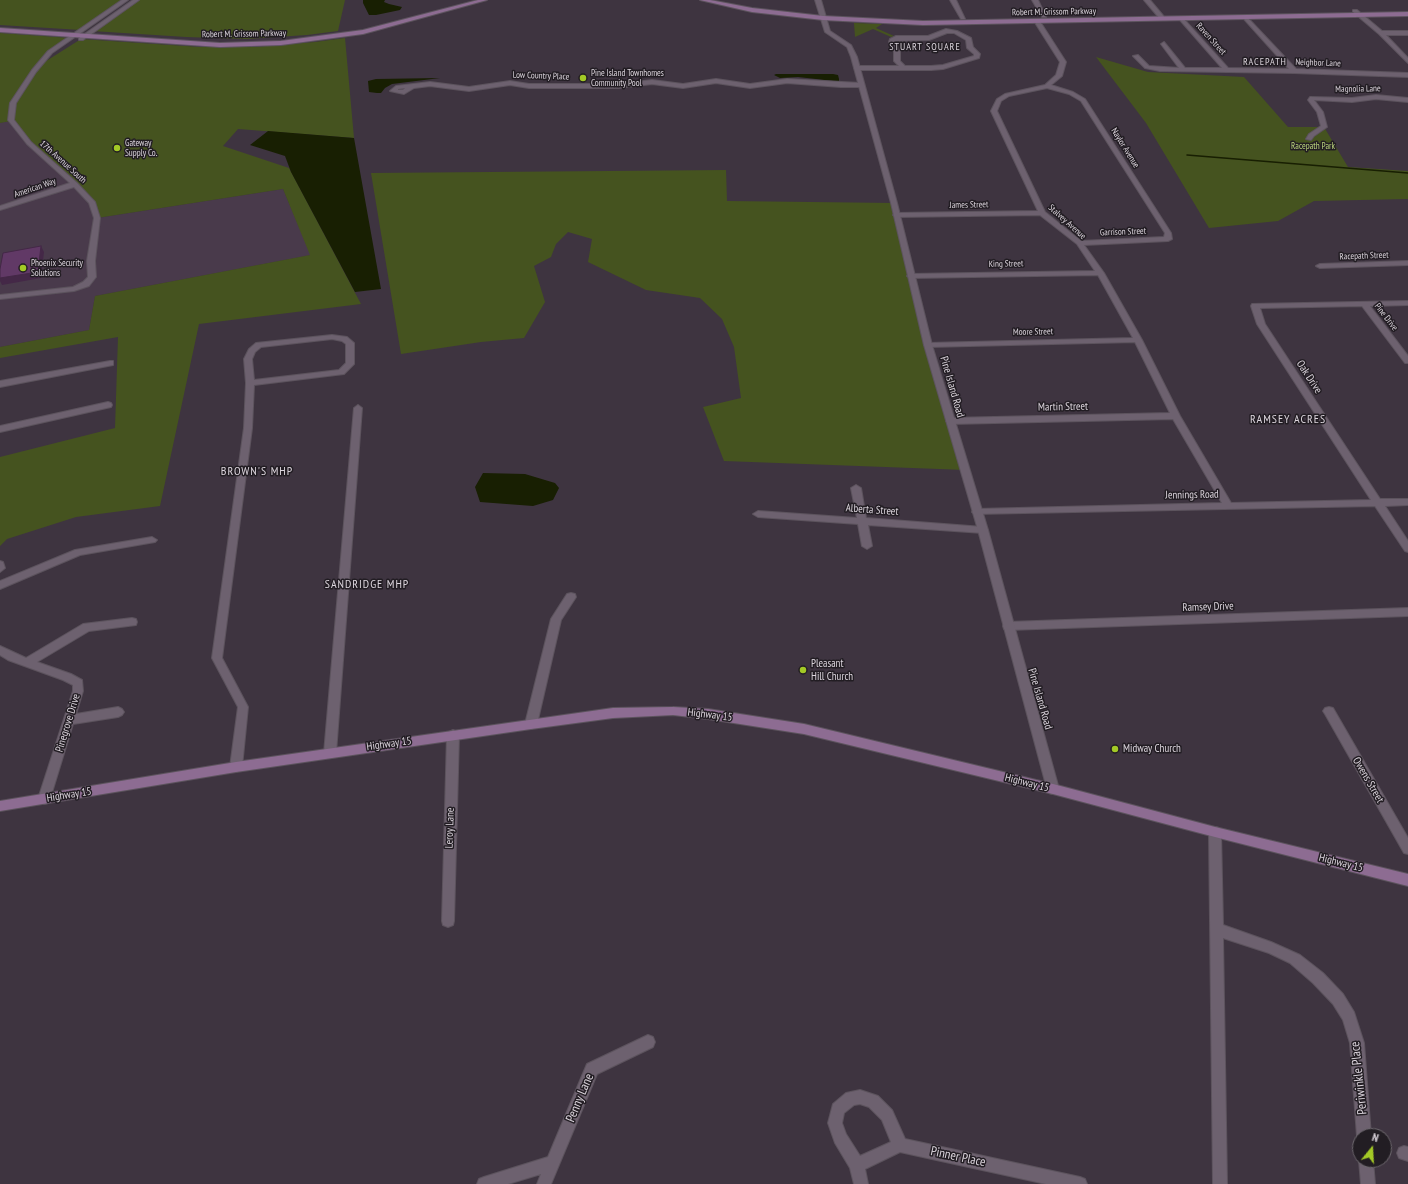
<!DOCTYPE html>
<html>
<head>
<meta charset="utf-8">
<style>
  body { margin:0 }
  #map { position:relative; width:1408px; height:1184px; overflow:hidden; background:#3e3440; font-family:"PT Sans Narrow",sans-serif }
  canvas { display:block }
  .north { position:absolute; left:1352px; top:1128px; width:40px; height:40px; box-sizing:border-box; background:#221d23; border:1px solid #6c676d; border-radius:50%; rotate:18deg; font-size:11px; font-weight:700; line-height:16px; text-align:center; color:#dcd5dd }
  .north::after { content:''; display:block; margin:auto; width:14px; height:18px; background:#a3c926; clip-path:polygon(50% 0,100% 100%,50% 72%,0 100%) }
</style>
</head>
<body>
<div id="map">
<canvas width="1408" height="1184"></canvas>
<div class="north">N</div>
</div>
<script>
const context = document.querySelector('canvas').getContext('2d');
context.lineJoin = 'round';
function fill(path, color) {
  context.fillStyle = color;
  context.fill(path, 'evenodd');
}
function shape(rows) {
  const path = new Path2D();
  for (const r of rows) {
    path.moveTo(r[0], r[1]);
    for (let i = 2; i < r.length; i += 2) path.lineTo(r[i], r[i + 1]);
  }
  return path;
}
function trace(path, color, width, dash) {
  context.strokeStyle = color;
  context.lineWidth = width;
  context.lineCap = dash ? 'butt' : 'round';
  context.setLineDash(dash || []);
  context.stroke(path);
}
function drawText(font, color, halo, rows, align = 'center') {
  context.font = font + ' "PT Sans Narrow",sans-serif';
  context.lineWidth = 3;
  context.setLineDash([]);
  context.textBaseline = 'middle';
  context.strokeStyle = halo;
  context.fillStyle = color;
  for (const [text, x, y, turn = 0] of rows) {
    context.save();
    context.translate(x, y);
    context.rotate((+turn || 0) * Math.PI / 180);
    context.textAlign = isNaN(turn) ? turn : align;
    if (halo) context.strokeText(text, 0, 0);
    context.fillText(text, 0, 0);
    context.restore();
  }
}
const built = shape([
  [11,120,89,199,97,218,283,189,311,255,95,296,89,330,0,347,0,123]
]);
const green = shape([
  [0,0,125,0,81,30,0,25],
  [136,0,345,0,338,31,307,35,246,39,186,37,92,31],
  [854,23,882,24,876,28,894,36,891,37,873,29,855,37],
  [0,33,70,38,50,52,43,63,81,39,200,47,255,47,315,42,345,38,354,138,238,129,223,146,289,168,361,304,199,324,160,506,76,517,7,539,0,546,0,457,115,428,118,337,0,358,0,347,89,330,95,296,310,255,283,189,97,218,92,202,29,143,11,121,0,123],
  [1096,57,1148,72,1244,77,1288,127,1324,127,1348,167,1408,171,1408,199,1314,201,1278,221,1209,228,1146,123],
  [726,170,727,201,894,203,928,345,966,470,724,461,703,407,741,398,734,347,722,319,700,298,646,290,588,262,592,239,568,232,556,244,551,257,534,266,545,302,524,338,481,342,401,354,371,173]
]);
const water = shape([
  [363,0,385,0,384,2,389,4,402,7,400,10,376,15,369,15,363,3],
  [776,74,833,74,838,75,839,79,839,81,834,81,798,77,780,78,774,75],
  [440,78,392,84,385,88,381,93,377,93,369,92,368,81,376,79],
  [268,131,354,138,381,289,355,292,291,172,285,156,250,145],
  [483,473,525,474,555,483,559,488,553,500,533,506,480,502,475,487]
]);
const stream = shape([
  [1187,155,1408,173]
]);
const minor = shape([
  [122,0,128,0,52,53,36,72,16,103,14,120,31,142,77,183,95,202,100,218,95,261,96,277,89,286,74,291,0,299,0,295,73,287,83,282,88,277,87,261,94,218,89,203,74,187,0,210,0,206,70,183,27,144,8,120,10,103,32,70,48,51,122,0],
  [133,0,139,0,83,40,79,40,79,38,133,0],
  [950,0,956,0,965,19,961,19,950,0],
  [1032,0,1038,0,1046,17,1042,17,1032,0],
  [1144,0,1150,0,1165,18,1165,20,1161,20,1144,0],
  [1353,10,1357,10,1382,31,1408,31,1408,35,1386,35,1408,58,1408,63,1379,34,1353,12,1353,10],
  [1246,16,1296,69,1408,73,1408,77,1294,73,1160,71,1145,68,1133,56,1138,55,1149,66,1179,68,1161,44,1164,42,1185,68,1222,68,1180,20,1180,18,1182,17,1228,68,1289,69,1244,19,1244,17,1246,16],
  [1035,20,1039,20,1066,62,1062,76,1051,85,1073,92,1085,99,1171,233,1172,239,1168,241,1084,245,1104,273,1142,340,1180,416,1231,503,1371,500,1257,324,1251,306,1252,304,1408,301,1408,305,1370,306,1408,356,1408,363,1405,363,1362,306,1260,308,1265,324,1380,499,1408,499,1408,505,1385,506,1408,541,1408,552,1405,551,1375,506,974,514,972,512,974,510,977,509,1222,503,1173,419,950,424,946,421,950,418,1170,413,1135,342,928,347,924,345,928,343,1133,338,1098,275,911,278,907,276,911,274,1095,271,1077,244,1040,215,896,217,893,215,896,213,1038,211,991,111,997,99,1005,94,1045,85,1056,75,1060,62,1034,21,1035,20],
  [1047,88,1069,94,1081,101,1165,233,1164,237,1081,241,1045,212,997,111,1001,101,1009,96,1047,88],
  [946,29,957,31,971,38,973,47,980,54,979,58,943,69,931,70,857,70,854,68,857,66,899,66,894,61,894,52,889,42,890,39,896,36,928,36,946,29],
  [947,33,954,33,966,40,967,48,974,54,974,56,943,65,931,66,905,66,900,61,900,52,895,41,929,40,947,33],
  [716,79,750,84,787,79,860,83,863,85,860,87,841,87,787,83,750,88,716,83,683,88,652,84,619,88,529,88,510,85,469,91,430,86,414,88,404,94,390,91,396,86,430,82,469,87,510,81,529,84,619,84,652,80,683,84,716,79],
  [405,88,403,90,398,90,398,89,405,88],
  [1376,95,1408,98,1408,102,1376,99,1352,102,1314,100,1323,112,1327,127,1314,136,1311,140,1306,139,1309,134,1321,126,1317,112,1308,100,1310,97,1352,98,1376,95],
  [1408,261,1408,265,1320,268,1316,266,1320,264,1408,261],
  [332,335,347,337,354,343,354,364,344,374,254,385,252,428,222,658,248,707,242,767,240,770,236,772,232,770,230,767,238,707,212,658,244,428,246,383,244,359,249,349,256,343,332,335],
  [332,339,342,341,346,344,346,363,339,370,254,380,252,359,255,352,261,347,332,339],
  [110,361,113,361,113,365,0,387,0,381,110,361],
  [108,402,111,403,112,405,111,407,0,432,0,426,108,402],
  [358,405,362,408,336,753,334,756,330,758,326,756,324,753,354,408,358,405],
  [856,485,861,488,866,518,983,527,988,530,983,533,868,525,872,546,867,549,862,546,858,524,758,517,753,514,758,511,857,518,851,488,856,485],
  [152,537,157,540,155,542,80,555,0,589,0,581,75,550,152,537],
  [0,561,3,562,5,568,0,572,0,561],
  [571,593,575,594,576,597,561,620,537,724,535,727,531,729,527,727,525,724,551,619,567,594,571,593],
  [1408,608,1408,616,1008,630,1004,629,1003,626,1004,623,1008,622,1408,608],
  [132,618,136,619,137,622,136,625,89,631,37,662,71,674,82,680,83,691,76,714,118,707,122,709,124,712,122,715,118,717,73,724,50,799,48,803,44,804,40,803,38,799,73,691,73,685,63,680,8,660,0,655,0,646,26,658,83,624,132,618],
  [1329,707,1333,708,1408,838,1408,854,1404,853,1325,714,1323,711,1325,708,1329,707],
  [453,730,457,732,459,735,454,921,453,925,448,927,443,925,442,921,447,735,449,732,453,730],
  [1215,827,1219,828,1221,832,1223,925,1271,942,1300,955,1323,973,1343,994,1354,1012,1364,1043,1371,1136,1360,1136,1360,1142,1357,1136,1350,1043,1343,1020,1333,1004,1313,983,1290,963,1269,953,1223,938,1227,1184,1213,1184,1209,832,1211,828,1215,827],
  [648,1035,653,1037,655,1042,653,1047,597,1074,551,1184,537,1184,541,1174,508,1184,477,1184,479,1179,484,1177,548,1157,587,1064,648,1035],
  [860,1090,878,1096,892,1110,905,1139,1080,1177,1085,1179,1087,1184,1046,1184,900,1152,865,1169,868,1184,854,1184,850,1168,835,1143,828,1123,833,1104,846,1093,860,1090],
  [860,1104,869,1107,882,1120,891,1142,860,1156,846,1134,842,1123,844,1113,854,1105,860,1104],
  [1404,1146,1408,1147,1408,1161,1399,1158,1397,1153,1399,1148,1404,1146],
  [1360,1157,1360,1160,1373,1160,1375,1184,1361,1184,1359,1160,1360,1157]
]);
const tertiary = shape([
  [815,0,821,0,830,31,851,45,857,57,897,203,932,345,988,530,1059,789,1057,793,1053,794,1049,793,1047,789,978,530,924,345,891,203,851,57,847,47,825,32,815,0]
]);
const secondary = shape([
  [478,0,487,0,363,34,281,45,220,47,0,32,0,28,220,43,281,41,363,30,478,0],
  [700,0,710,0,752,8,823,16,923,21,1408,12,1408,16,923,25,823,20,752,12,700,0],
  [673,707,708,709,804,724,1053,784,1215,827,1408,874,1408,886,1215,837,1053,794,804,734,708,719,673,715,613,718,531,729,236,772,0,811,0,801,236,762,613,708,673,707]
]);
const shadedWall = shape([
  [41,246,44,252,41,278,2,285,0,281,0,278]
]);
const building = shape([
  [41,246,38,272,0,278,0,269,3,253,41,246]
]);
const markers = [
  [583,78,4,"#a3c926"],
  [117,148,4,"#a3c926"],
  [23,268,4,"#a3c926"],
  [803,670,4,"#a3c926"],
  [1115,749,4,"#a3c926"]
];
const farStreetnames = [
  ["Robert M. Grissom Parkway",1054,12,-1],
  ["Robert M. Grissom Parkway",244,34,-1],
  ["Raven Street",1211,39,48],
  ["Neighbor Lane",1318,63,2],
  ["Low Country Place",541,76,2],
  ["Magnolia Lane",1358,89,-1],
  ["Naylor Avenue",1125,148,58],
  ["17th Avenue South",63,162,42],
  ["American Way",35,188,-19],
  ["James Street",969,205,-1],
  ["Stalvey Avenue",1067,222,42],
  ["Garrison Street",1123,232,-2],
  ["Racepath Street",1364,256,-2],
  ["King Street",1006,264,-1],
  ["Pine Drive",1386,317,52],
  ["Moore Street",1033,332,-1]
];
const farPoinames = [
  ["Pine Island Townhomes",591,73],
  ["Community Pool",591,83],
  ["Gateway",125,143],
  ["Supply Co.",125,153],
  ["Phoenix Security",31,263],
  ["Solutions",31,273]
];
const farParknames = [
  ["Racepath Park",1313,146]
];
const farNeighbourhoodnames = [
  ["STUART SQUARE",925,47],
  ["RACEPATH",1265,62]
];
const streetNames = [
  ["Oak Drive",1309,377,57],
  ["Pine Island Road",952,387,74],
  ["Martin Street",1063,407,-1],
  ["Jennings Road",1192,495,-1],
  ["Alberta Street",872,510,4],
  ["Ramsey Drive",1208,607,-2],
  ["Pine Island Road",1040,699,74],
  ["Highway 15",710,715,7],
  ["Pinegrove Drive",68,723,-73],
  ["Highway 15",389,744,-8],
  ["Owens Street",1368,780,60],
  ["Highway 15",1027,783,14],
  ["Highway 15",69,795,-9],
  ["Leroy Lane",450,828,-88],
  ["Highway 15",1341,863,14]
];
const poiNames = [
  ["Pleasant",811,664],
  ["Hill Church",811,677],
  ["Midway Church",1123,749]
];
const neighbourhoodNames = [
  ["RAMSEY ACRES",1288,420],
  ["BROWN'S MHP",257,472],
  ["SANDRIDGE MHP",367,585]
];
const nearStreetnames = [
  ["Periwinkle Place",1359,1078,-96],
  ["Penny Lane",580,1098,-67],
  ["Pinner Place",958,1157,12]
];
fill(built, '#493a4b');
fill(green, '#45531f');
fill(water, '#181f02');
trace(stream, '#181f02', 1.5);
trace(minor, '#5c535d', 2);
trace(tertiary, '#5c535d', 2);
trace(secondary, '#5c535d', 2);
fill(minor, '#6d616f');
fill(tertiary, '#6d616f');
fill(secondary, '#8d6c92');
fill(shadedWall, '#442847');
fill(building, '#613966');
trace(building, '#442847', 1);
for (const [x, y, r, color] of markers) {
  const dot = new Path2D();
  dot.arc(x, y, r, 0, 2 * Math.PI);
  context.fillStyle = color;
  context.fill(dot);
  trace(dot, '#221d23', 1.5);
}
drawText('9px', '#dcd5dd', '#221d23', farStreetnames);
drawText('9px', '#dcd5dd', '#221d23', farPoinames, 'left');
drawText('9px', '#bbd57d', '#221d23', farParknames);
context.letterSpacing = '1px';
drawText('10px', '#dcd5dd', '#221d23', farNeighbourhoodnames);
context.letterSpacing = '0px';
drawText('11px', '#dcd5dd', '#221d23', streetNames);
drawText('11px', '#dcd5dd', '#221d23', poiNames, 'left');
context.letterSpacing = '1px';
drawText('12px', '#dcd5dd', '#221d23', neighbourhoodNames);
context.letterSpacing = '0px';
drawText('13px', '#dcd5dd', '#221d23', nearStreetnames);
</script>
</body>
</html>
